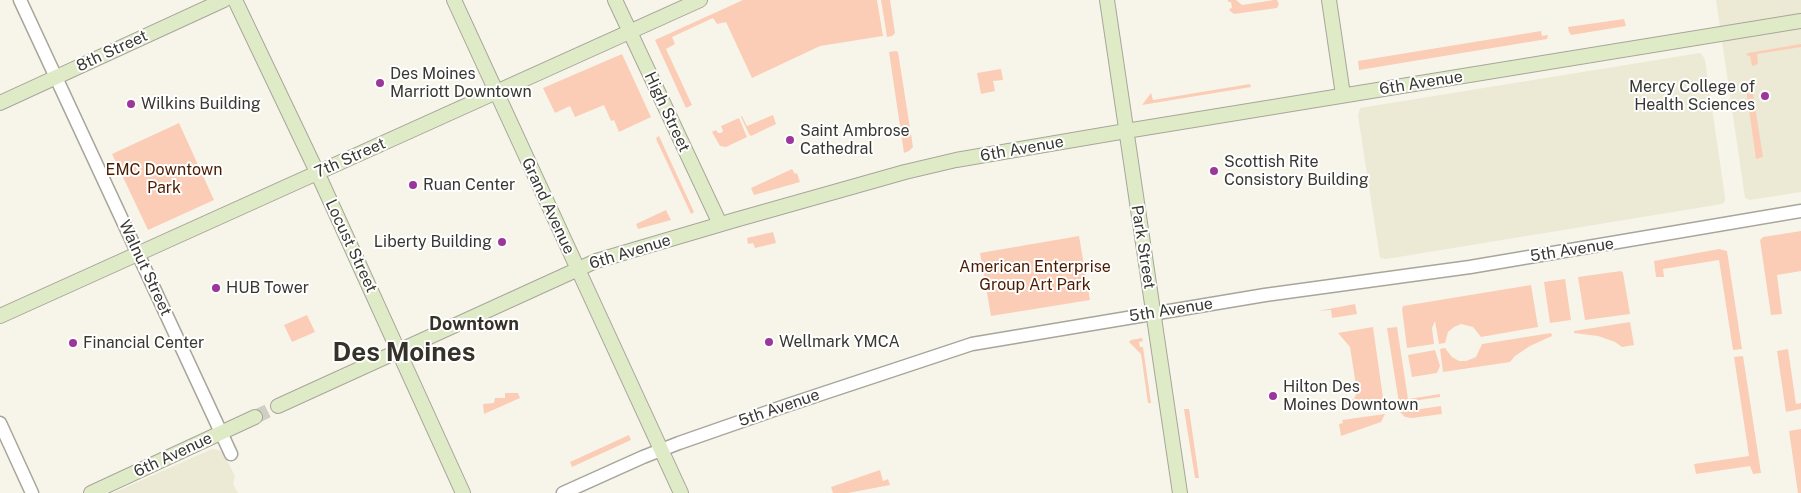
<!DOCTYPE html>
<html>
<head>
<meta charset="utf-8">
<style>
  body { margin:0 }
  canvas { display:block; background:#f7f5e9 }
</style>
</head>
<body>
<canvas width="1801" height="493"></canvas>
<script>
const context = document.querySelector('canvas').getContext('2d');
context.lineJoin = 'round';
function fill(path, color) {
  context.fillStyle = color;
  context.fill(path, 'evenodd');
}
function shape(rows) {
  const path = new Path2D();
  for (const r of rows) {
    path.moveTo(r[0], r[1]);
    for (let i = 2; i < r.length; i += 2) path.lineTo(r[i], r[i + 1]);
  }
  return path;
}
function trace(path, color, width, dash) {
  context.strokeStyle = color;
  context.lineWidth = width;
  context.lineCap = dash ? 'butt' : 'round';
  context.setLineDash(dash || []);
  context.stroke(path);
}
function drawText(font, color, halo, rows, align = 'center') {
  context.font = font + ' "Public Sans",sans-serif';
  context.lineWidth = 4;
  context.setLineDash([]);
  context.textBaseline = 'middle';
  context.strokeStyle = halo;
  context.fillStyle = color;
  for (const [text, x, y, turn = 0] of rows) {
    context.save();
    context.translate(x, y);
    context.rotate((+turn || 0) * Math.PI / 180);
    context.textAlign = isNaN(turn) ? turn : align;
    if (halo) context.strokeText(text, 0, 0);
    context.fillText(text, 0, 0);
    context.restore();
  }
}
const built = shape([
  [1716,0,1801,0,1801,192,1750,200,1745,198],
  [1700,53,1703,56,1705,60,1725,197,1725,201,1722,204,1386,259,1380,258,1358,116,1360,108],
  [212,449,219,450,224,454,235,476,233,484,238,493,113,493]
]);
const green = shape([
  [743,0,877,0,883,36,820,46,752,78,726,22,717,24,713,18,672,37,675,44,666,49,692,105,686,108,655,40],
  [881,0,890,0,895,33,892,36,887,37],
  [1228,0,1236,0,1242,5,1274,0,1277,0,1279,4,1277,8,1234,14,1230,11,1229,9,1232,8,1231,2,1228,2],
  [1624,19,1626,26,1571,35,1569,32,1568,27],
  [1541,31,1542,36,1548,35,1547,39,1359,70,1358,61],
  [1801,44,1801,47,1757,54,1758,63,1756,65,1752,66,1750,56,1746,55,1748,53],
  [896,51,898,52,913,147,909,151,904,153,889,52],
  [622,54,651,117,619,132,614,120,611,121,604,105,575,117,570,106,555,113,543,88],
  [1001,69,1003,80,993,81,995,91,981,94,977,73],
  [1751,81,1763,157,1756,159,1745,82],
  [1250,84,1251,87,1142,105,1151,93,1153,100],
  [773,115,776,124,751,136,749,134,741,117,742,116,747,126],
  [739,118,747,137,726,147,720,146,712,132,716,130,718,133,721,133,723,131,721,126],
  [179,123,214,200,148,230,112,154],
  [659,136,694,212,691,214,657,141,656,138],
  [792,169,795,174,797,173,800,182,754,195,751,188],
  [666,210,671,220,638,229,636,224],
  [1801,231,1801,271,1777,275,1782,314,1771,315,1760,240,1763,237],
  [773,232,776,243,755,248,753,243,748,244,747,238],
  [1079,236,1090,300,991,316,980,253],
  [1719,249,1727,251,1742,349,1733,350,1719,260,1663,269,1664,277,1656,277,1654,261],
  [1621,271,1623,273,1630,314,1585,320,1578,277],
  [1565,279,1571,320,1550,323,1544,282],
  [1531,285,1538,327,1481,337,1473,327,1461,324,1454,327,1448,332,1445,343,1439,344,1435,321,1432,328,1434,344,1407,348,1402,309,1403,306],
  [1355,304,1357,314,1332,318,1331,310,1318,311],
  [307,315,315,332,292,342,284,325],
  [1630,322,1634,345,1622,347,1615,342,1598,336,1574,333,1574,331],
  [1373,327,1384,405,1341,412,1341,410,1347,409,1345,401,1354,399,1357,392,1350,347,1338,333],
  [1397,327,1408,399,1440,394,1440,397,1399,403,1387,328],
  [1551,333,1552,336,1530,346,1515,356,1510,362,1443,372,1440,349,1445,348,1452,357,1459,361,1466,361,1476,357,1482,344],
  [1142,338,1143,341,1139,342,1140,347,1143,347,1151,403,1148,403,1141,354,1129,342,1131,340],
  [1788,349,1796,404,1801,403,1801,409,1786,412,1777,351],
  [1435,350,1440,366,1437,373,1412,377,1408,355],
  [1743,356,1761,473,1753,474,1750,466,1696,474,1694,464,1749,456,1734,357],
  [505,393,518,393,520,398,484,414,483,404,494,403,495,398,505,398],
  [1441,406,1442,414,1412,418,1405,417,1400,412],
  [1184,409,1189,409,1199,478,1195,478],
  [1385,414,1381,422,1341,436,1339,424,1343,423,1342,420],
  [1801,429,1801,493,1798,493,1789,431],
  [629,435,631,440,572,467,570,462],
  [880,470,883,481,888,479,890,485,848,493,833,493,831,487]
]);
const secondaryTunnel = shape([
  [255,417,278,406]
]);
const tertiary = shape([
  [20,0,231,454],
  [0,423,32,493],
  [563,493,643,457,679,443,788,405,972,344,1265,295,1470,267,1801,211]
]);
const secondary = shape([
  [235,0,317,172,463,493],
  [454,0,681,493],
  [615,0,720,224],
  [1107,0,1180,493],
  [1329,0,1343,95],
  [0,103,224,0],
  [0,316,700,0],
  [278,406,596,261,735,220,905,172,956,160,1126,131,1801,21],
  [91,493,255,417]
]);
const markers = [
  [380,83,5,"#9b369a"],
  [1765,96,5,"#9b369a"],
  [131,104,5,"#9b369a"],
  [790,140,5,"#9b369a"],
  [1214,171,5,"#9b369a"],
  [413,185,5,"#9b369a"],
  [502,242,5,"#9b369a"],
  [216,288,5,"#9b369a"],
  [769,342,5,"#9b369a"],
  [73,343,5,"#9b369a"],
  [1273,396,5,"#9b369a"]
];
const streetNames = [
  ["8th Street",112,51,-25],
  ["6th Avenue",1421,83,-9],
  ["High Street",667,112,65],
  ["6th Avenue",1022,149,-10],
  ["7th Street",350,158,-24],
  ["Grand Avenue",548,206,65],
  ["Locust Street",351,246,65],
  ["Park Street",1143,247,81],
  ["5th Avenue",1572,250,-9],
  ["6th Avenue",630,252,-17],
  ["Walnut Street",145,268,65],
  ["5th Avenue",1171,310,-9],
  ["5th Avenue",779,408,-19],
  ["6th Avenue",173,455,-25]
];
const poiNames = [
  ["Des Moines",390,74],
  ["Marriott Downtown",390,92],
  ["Mercy College of",1755,87,"right"],
  ["Health Sciences",1755,105,"right"],
  ["Wilkins Building",141,104],
  ["Saint Ambrose",800,131],
  ["Cathedral",800,149],
  ["Scottish Rite",1224,162],
  ["Consistory Building",1224,180],
  ["Ruan Center",423,185],
  ["Liberty Building",492,242,"right"],
  ["HUB Tower",226,288],
  ["Wellmark YMCA",779,342],
  ["Financial Center",83,343],
  ["Hilton Des",1283,387],
  ["Moines Downtown",1283,405]
];
const parkNames = [
  ["EMC Downtown",164,170],
  ["Park",164,188],
  ["American Enterprise",1035,267],
  ["Group Art Park",1035,285]
];
const neighbourhoodNames = [
  ["Downtown",474,324]
];
const townNames = [
  ["Des Moines",404,353]
];
fill(built, '#ece9d5');
fill(green, '#fccdb6');
trace(secondaryTunnel, '#d1cfc4', 14, [14, 7]);
trace(tertiary, '#a8a69b', 15);
trace(secondary, '#a8a69b', 16);
trace(tertiary, '#fff', 12);
trace(secondary, '#dfebc7', 14);
for (const [x, y, r, color] of markers) {
  const dot = new Path2D();
  dot.arc(x, y, r, 0, 2 * Math.PI);
  context.fillStyle = color;
  context.fill(dot);
  trace(dot, '#fff', 2);
}
drawText('16px', '#383732', '#fff', streetNames);
drawText('16px', '#383732', '#fff', poiNames, 'left');
drawText('16px', '#4c1c00', '#fff', parkNames);
drawText('bold 18px', '#343229', '#fff', neighbourhoodNames);
drawText('bold 26px', '#343229', '#fff', townNames);
</script>
</body>
</html>
